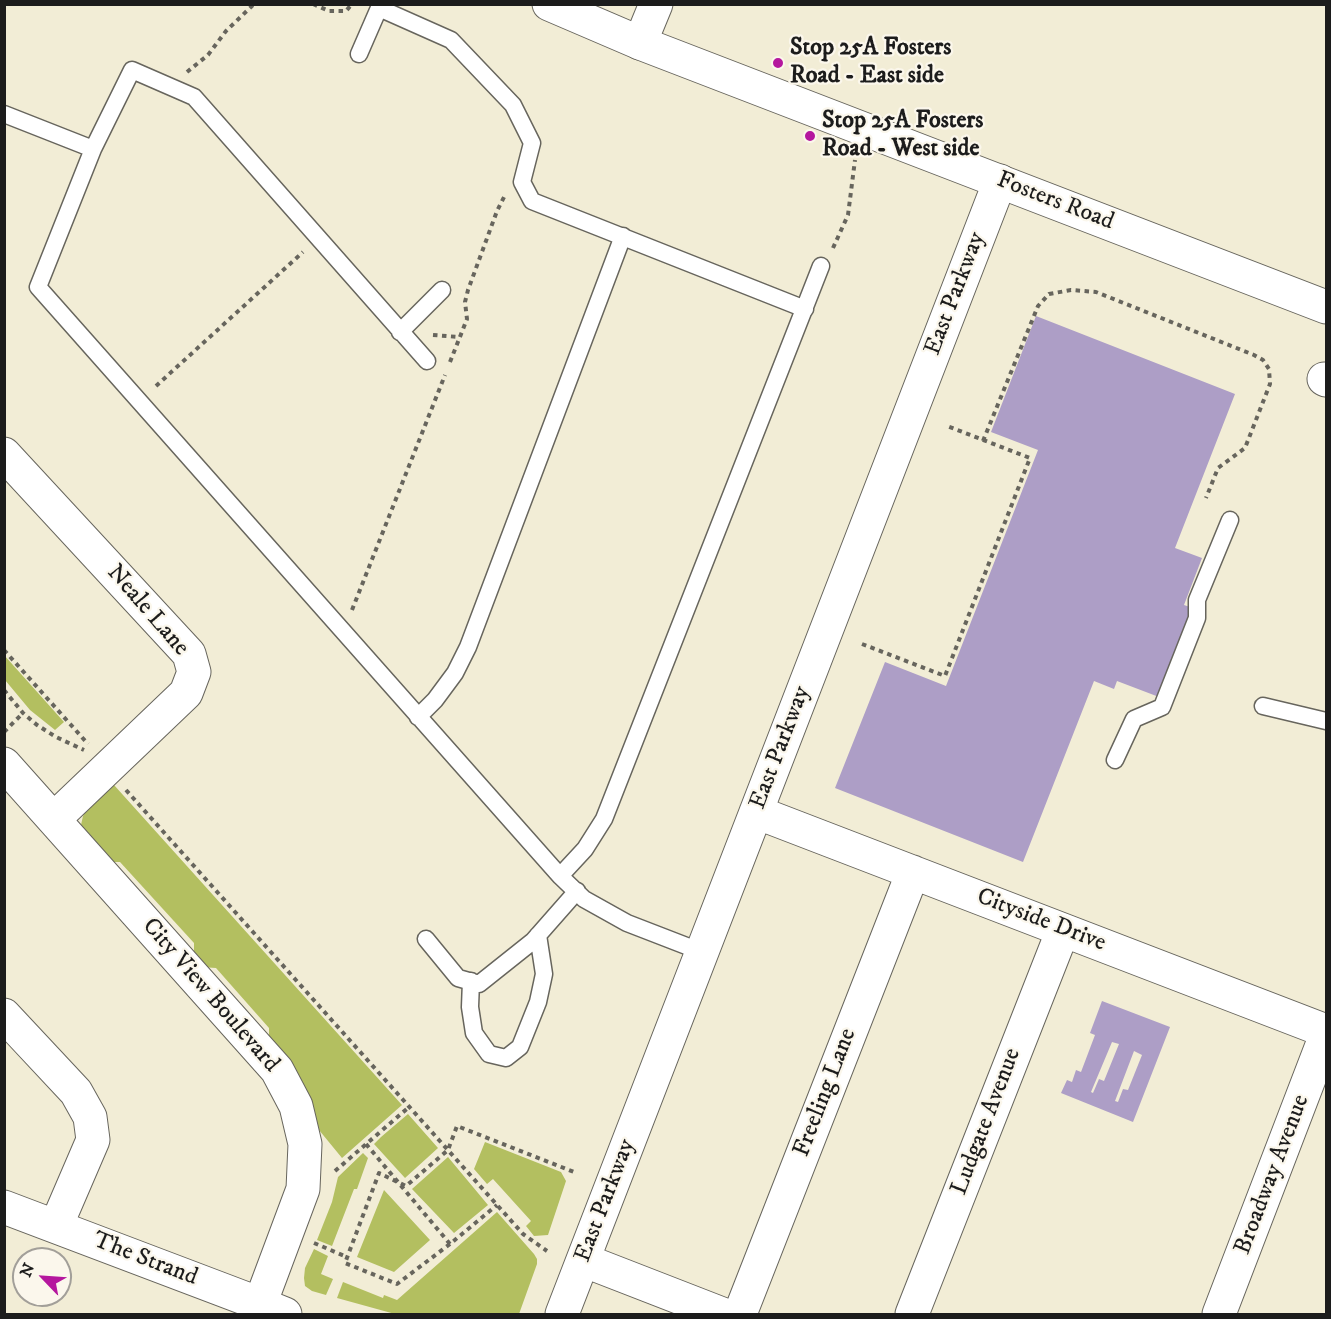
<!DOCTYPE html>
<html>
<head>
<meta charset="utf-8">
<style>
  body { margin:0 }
  #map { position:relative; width:1331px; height:1319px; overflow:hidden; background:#f2edd6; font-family:"IM FELL DW Pica",serif }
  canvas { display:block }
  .frame { position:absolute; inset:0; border:6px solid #1c1c1c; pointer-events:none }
  .north { position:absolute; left:12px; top:1247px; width:60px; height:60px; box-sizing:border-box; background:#fbf7ec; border:2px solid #a29f99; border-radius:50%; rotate:295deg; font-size:16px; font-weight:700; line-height:24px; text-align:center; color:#1c1c1c }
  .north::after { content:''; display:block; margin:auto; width:21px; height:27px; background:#b5179e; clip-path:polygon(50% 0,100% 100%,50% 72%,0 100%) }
</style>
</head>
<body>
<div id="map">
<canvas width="1331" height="1319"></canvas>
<div class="frame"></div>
<div class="north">N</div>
</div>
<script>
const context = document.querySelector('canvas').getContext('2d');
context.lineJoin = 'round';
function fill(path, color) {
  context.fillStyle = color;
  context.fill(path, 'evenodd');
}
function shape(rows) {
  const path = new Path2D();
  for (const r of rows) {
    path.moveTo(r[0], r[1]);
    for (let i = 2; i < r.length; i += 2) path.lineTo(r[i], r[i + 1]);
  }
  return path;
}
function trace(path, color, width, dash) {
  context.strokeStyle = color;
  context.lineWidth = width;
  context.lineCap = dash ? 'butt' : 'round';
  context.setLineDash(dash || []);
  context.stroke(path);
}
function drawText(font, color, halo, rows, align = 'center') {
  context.font = font + ' "IM FELL DW Pica",serif';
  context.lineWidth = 4.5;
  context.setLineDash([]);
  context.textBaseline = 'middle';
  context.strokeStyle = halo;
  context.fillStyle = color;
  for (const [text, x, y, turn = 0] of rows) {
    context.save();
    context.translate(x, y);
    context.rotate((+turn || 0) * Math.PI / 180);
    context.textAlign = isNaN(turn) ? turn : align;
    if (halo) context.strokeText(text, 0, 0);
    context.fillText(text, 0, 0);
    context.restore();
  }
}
const green = shape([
  [4,655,64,722,55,730,30,710,5,680],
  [114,785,402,1105,342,1158,319,1130,314,1110,303,1085,269,1043,269,1028,216,968,201,967,194,958,194,943,120,862,106,862,82,833,81,825,83,816,88,808],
  [408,1114,438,1148,405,1178,374,1144,381,1137],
  [485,1142,561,1172,566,1181,548,1235,534,1236,526,1226,531,1221,493,1179,487,1184,474,1169],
  [363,1153,368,1158,357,1189,354,1189,332,1246,317,1240,332,1202,338,1177],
  [448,1157,488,1205,454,1233,412,1189],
  [384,1190,430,1240,394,1272,357,1257],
  [497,1212,534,1254,537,1259,537,1264,519,1314,395,1314,337,1298,343,1282,383,1298,384,1295,397,1300],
  [314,1249,328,1256,321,1274,333,1279,326,1295,312,1291,305,1286,304,1278,305,1268]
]);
const building = shape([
  [1036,316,1235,394,1175,548,1202,558,1184,605,1193,608,1159,697,1117,681,1114,689,1094,681,1023,862,835,788,885,662,946,686,1038,450,991,432],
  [1102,1001,1170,1027,1133,1122,1061,1093,1067,1080,1072,1082,1076,1070,1081,1072,1095,1035,1090,1033],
  [1112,1042,1119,1044,1104,1081,1099,1079,1093,1093,1091,1092],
  [1134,1051,1142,1055,1128,1090,1123,1089,1118,1102,1115,1101]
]);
const path = shape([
  [313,4,329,11,346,11,352,4],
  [187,72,208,55,226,31,252,6,251,4],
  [833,248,848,215,855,160],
  [433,335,459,337],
  [450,362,467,319,465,302,468,290,497,211,504,197],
  [156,386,303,252],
  [983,441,1038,306,1049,294,1071,290,1096,292,1254,355,1263,360,1269,369,1270,384,1245,448,1218,468,1206,498],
  [352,610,445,375],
  [862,644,945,676,1030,458,947,426],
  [4,650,88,744],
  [4,690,23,713,37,725,56,737,84,750],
  [4,732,23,713],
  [126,790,523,1234,547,1251],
  [366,1144,450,1244,497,1205],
  [335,1171,409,1107],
  [314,1243,347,1257],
  [450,1244,397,1284,345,1263,379,1173,406,1186,448,1150,457,1126,574,1172]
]);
const service = shape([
  [359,54,379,8,451,40,513,105,532,143,522,182,532,201,805,309],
  [4,114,93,149],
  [400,332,442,290],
  [427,361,194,97,132,70,93,149,38,287,560,876,584,899,627,923,702,952],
  [1263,706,1326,721],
  [418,717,435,700,455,673,468,647,623,236],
  [1115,760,1134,719,1162,707,1197,618,1197,600,1230,520],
  [560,876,585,849,604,819,821,266],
  [426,939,458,978,479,984,533,941,577,891],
  [471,981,470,1007,474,1033,489,1054,506,1058,520,1047,538,1002,544,974,538,935]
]);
const minor = shape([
  [640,43,656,4],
  [1324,379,1326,380],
  [4,454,189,654,194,672,186,693,54,819],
  [4,764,277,1070,296,1106,305,1144,303,1189,260,1304],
  [756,812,1326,1031],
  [4,1015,76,1092,90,1117,93,1140,56,1226],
  [4,1207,260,1304,285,1314],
  [583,1260,722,1314],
  [562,1314,1000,181],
  [740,1314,913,872],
  [912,1314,1063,930],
  [1219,1314,1326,1035]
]);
const secondary = shape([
  [549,4,640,43,1326,307]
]);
const markers = [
  [778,63,6,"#b5179e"],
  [810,136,6,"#b5179e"]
];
const poiNames = [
  ["Stop 25A Fosters",790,49],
  ["Road - East side",790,77],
  ["Stop 25A Fosters",822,122],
  ["Road - West side",822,150]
];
const streetNames = [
  ["Fosters Road",1055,202,21],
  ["East Parkway",956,294,-69],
  ["Neale Lane",147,611,49],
  ["East Parkway",781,748,-69],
  ["Cityside Drive",1041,921,21],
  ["City View Boulevard",210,996,49],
  ["Freeling Lane",826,1093,-69],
  ["Ludgate Avenue",987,1122,-69],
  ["Broadway Avenue",1273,1175,-69],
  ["East Parkway",606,1201,-69],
  ["The Strand",145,1260,21]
];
fill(green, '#b3bf60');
fill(building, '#ad9ec6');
trace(service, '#67655d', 19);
trace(minor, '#67655d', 35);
trace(secondary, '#67655d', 35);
trace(path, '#67655d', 4, [4.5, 4.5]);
trace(service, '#fff', 16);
trace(minor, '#fff', 33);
trace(secondary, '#fff', 33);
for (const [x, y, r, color] of markers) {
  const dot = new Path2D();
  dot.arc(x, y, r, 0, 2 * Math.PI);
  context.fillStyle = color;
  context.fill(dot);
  trace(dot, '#fbf7ec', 2);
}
drawText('bold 24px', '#1c1c1c', '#fbf7ec', poiNames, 'left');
drawText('24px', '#1c1c1c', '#fbf7ec', streetNames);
</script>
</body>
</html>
